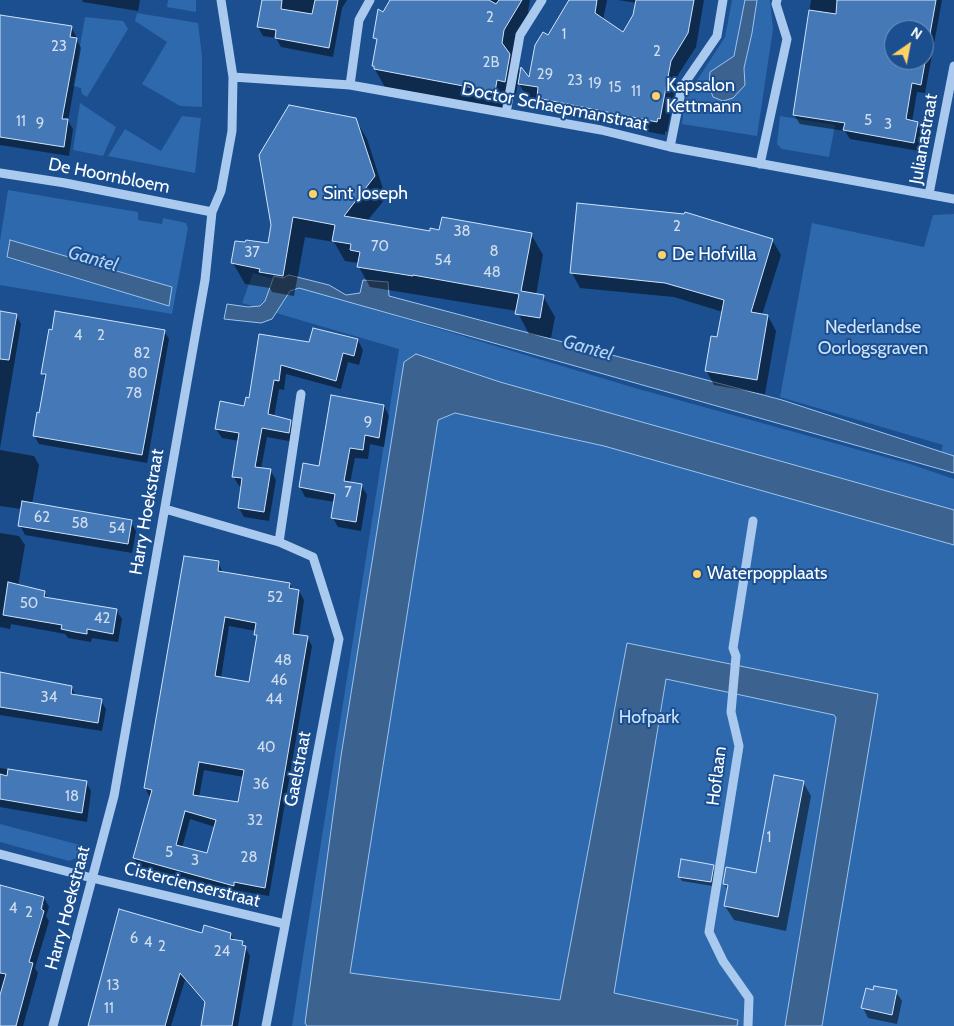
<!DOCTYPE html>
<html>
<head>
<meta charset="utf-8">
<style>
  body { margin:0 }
  #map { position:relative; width:954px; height:1026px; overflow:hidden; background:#1b4f8f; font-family:Cabin,sans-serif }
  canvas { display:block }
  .north { position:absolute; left:884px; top:20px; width:50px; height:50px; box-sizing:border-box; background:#1b4f8f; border:1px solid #7695bc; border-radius:50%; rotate:33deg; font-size:14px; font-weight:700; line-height:20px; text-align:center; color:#fff }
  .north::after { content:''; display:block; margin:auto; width:18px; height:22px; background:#ffd166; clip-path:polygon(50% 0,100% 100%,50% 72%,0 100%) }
</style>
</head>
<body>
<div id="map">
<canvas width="954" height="1026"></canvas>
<div class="north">N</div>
</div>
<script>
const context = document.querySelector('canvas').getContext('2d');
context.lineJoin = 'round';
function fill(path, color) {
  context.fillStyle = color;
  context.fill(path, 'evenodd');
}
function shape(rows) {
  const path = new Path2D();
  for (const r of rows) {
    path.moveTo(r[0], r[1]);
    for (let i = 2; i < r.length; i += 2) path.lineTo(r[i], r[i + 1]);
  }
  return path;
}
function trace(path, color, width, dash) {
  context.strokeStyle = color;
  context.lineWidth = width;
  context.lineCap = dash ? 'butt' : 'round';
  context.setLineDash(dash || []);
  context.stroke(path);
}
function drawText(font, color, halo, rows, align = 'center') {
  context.font = font + ' Cabin,sans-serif';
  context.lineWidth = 4;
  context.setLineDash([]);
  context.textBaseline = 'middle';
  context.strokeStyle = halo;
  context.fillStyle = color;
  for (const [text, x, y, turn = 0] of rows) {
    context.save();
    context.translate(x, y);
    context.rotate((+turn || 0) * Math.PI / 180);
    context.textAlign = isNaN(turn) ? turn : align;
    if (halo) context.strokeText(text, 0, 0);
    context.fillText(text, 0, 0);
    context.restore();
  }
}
const green = shape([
  [168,0,196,0,196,12,167,7],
  [732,0,745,0,734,57,710,72,709,86,745,85,744,68,752,33,757,0,770,0,773,29,757,136,682,124,685,99,725,37],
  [137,13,198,23,202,56,202,107,180,106,142,84,167,42,135,21],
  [85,17,123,21,128,29,87,97,82,94,81,88,73,86],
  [80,103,116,127,103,156,73,150],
  [182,116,201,118,195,173,108,156,125,129,161,151],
  [780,116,835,125,829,157,782,149,777,144],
  [8,190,138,212,138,220,162,224,163,218,186,223,188,228,172,314,0,285,0,241],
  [10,240,172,287,169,306,7,258],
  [954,214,954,456,941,452,943,445,780,397,812,223,924,247,933,215],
  [253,273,635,388,910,464,954,479,954,1026,292,1026,399,349,242,303],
  [0,824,80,845,77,858,69,861,0,842]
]);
const water = shape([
  [745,0,757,0,752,33,744,68,745,85,733,98,723,101,713,97,709,86,710,72,734,56,745,0],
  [10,240,172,287,169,306,7,257,10,240],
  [289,275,329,285,346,295,360,293,363,280,388,282,389,296,782,400,954,456,954,473,299,288,290,291,272,319,261,323,224,319,227,304,248,307,260,306,265,301,274,276,283,278,289,275],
  [416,354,500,382,954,510,954,545,604,446,455,413,438,420,350,973,560,1000,627,643,878,694,822,1026,785,1026,836,718,834,715,666,679,614,993,738,1020,737,1026,307,1026,305,1023,341,756,404,362,416,354]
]);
const shadow = shape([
  [82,0,140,0,138,11,83,2],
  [263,0,347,0,342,8,333,57,281,47,276,38,263,36,258,27],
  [392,0,530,0,528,11,532,18,512,59,521,74,529,80,548,37,570,0,607,0,603,20,624,34,634,16,637,3,618,0,704,0,696,47,678,75,667,132,665,131,665,135,546,112,539,99,527,97,518,82,515,99,507,98,505,109,385,87,373,66,378,43,375,37,383,14],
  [811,0,942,0,925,93,917,92,912,122,917,123,922,132,919,151,850,139,845,131,800,124,794,115],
  [894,30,924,30,924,60,894,60],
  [0,16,71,27,76,36,76,39,81,48,68,121,73,129,69,156,0,145],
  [355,119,367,139,386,198,367,221,431,233,531,234,543,255,536,295,543,296,555,317,551,338,529,334,517,311,370,287,359,267,358,263,345,261,334,242,305,237,294,296,272,292,270,288,245,284,233,263,269,244],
  [578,205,772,240,781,255,762,315,768,316,776,331,765,394,714,385,706,370,718,338,723,312,674,297,580,288,572,273],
  [0,312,16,315,21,324,0,448],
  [164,331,169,339,147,463,39,444,34,435,40,414,46,380,43,373],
  [260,335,310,343,358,340,363,350,359,365,348,362,341,389,286,374,284,390,279,389,274,417,290,421,296,431,294,442,267,437,261,469,270,470,276,480,269,521,244,517,239,508,242,487,239,486,233,476,239,441,222,438,216,429,245,407,250,399],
  [384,406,389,416,384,447,370,444,368,459,355,458,350,483,361,485,367,495,361,531,338,527,333,518,335,502,305,497,300,487,304,464,320,467],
  [0,450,34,456,39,465,32,504,131,522,136,531,132,553,25,535,20,525,22,509,0,506],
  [0,533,19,536,25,545,18,586,44,592,48,599,116,610,122,619,118,642,92,638,91,642,68,638,65,634,11,624,10,629,0,627],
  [218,562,223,573,290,584,293,590,299,591,304,600,299,636,307,637,312,646,269,896,239,891,238,894,139,867,134,858,150,797,145,788],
  [229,626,256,631,255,634,258,639,250,683,221,678],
  [204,770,244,777,239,803,199,797],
  [190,819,215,827,208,855,182,848],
  [0,673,71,687,77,697,101,701,106,709,102,731,0,715],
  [0,768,86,782,91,791,87,822,0,807],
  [803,782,811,796,786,931,734,920,725,906,728,890,724,884,757,874],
  [713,866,715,870,713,886,682,881,679,876],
  [0,886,44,898,49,907,46,916,49,921,35,968,38,973,23,1026,0,1026],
  [41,904,44,904,41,915,38,915],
  [230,934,235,941,242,942,250,956,238,1026,203,1026,206,1004,185,980,171,1026,90,1026,203,935],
  [896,992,902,1001,897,1024,868,1018,863,1008]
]);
const building = shape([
  [262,0,282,0,281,9,312,14,315,0,338,0,329,48,275,38,276,30,257,27,262,0],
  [390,0,489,0,496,4,499,0,522,0,504,30,502,43,510,54,505,82,497,80,495,92,374,69,374,66,372,66,377,39,373,38,378,9,383,12,390,0],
  [569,0,597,0,595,13,623,32,633,15,636,0,694,0,688,33,671,61,660,119,658,118,657,122,537,98,538,87,518,84,521,67,529,77,535,45,543,32,548,35,569,0],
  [837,0,936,0,921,85,912,83,906,119,918,122,914,143,843,130,845,123,793,115,809,10,836,14,837,0],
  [894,30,924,30,924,60,894,60,894,30],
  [0,15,72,26,70,37,77,38,62,119,68,119,64,147,0,137,0,15],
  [289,105,356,118,375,176,344,216,430,231,430,228,439,230,442,217,532,233,521,291,544,295,540,318,515,314,519,294,413,275,413,276,357,267,360,252,350,250,351,244,332,241,335,225,293,217,283,276,259,272,260,269,231,263,235,241,245,242,246,240,268,243,271,225,259,155,289,105],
  [577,203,684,214,685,212,773,239,751,312,768,315,757,380,705,371,711,336,717,337,724,300,665,283,570,273,577,203],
  [0,311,17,314,9,360,0,359,0,311],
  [55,311,165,330,142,455,33,436,37,412,39,413,46,374,41,374,49,329,52,330,55,311],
  [313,328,358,339,354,356,343,353,336,381,281,365,279,381,274,380,268,414,291,420,289,433,262,428,255,467,271,469,264,512,238,508,242,478,232,477,239,433,215,429,220,401,244,406,246,397,249,398,259,334,309,342,313,328],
  [331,395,384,405,379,438,365,435,363,450,350,448,344,481,362,484,356,522,331,518,335,494,299,487,303,463,319,466,331,395],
  [22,501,132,520,128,544,18,526,22,501],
  [184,556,219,561,218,571,290,583,289,588,299,590,293,634,308,636,265,888,234,882,234,886,133,858,152,790,144,788,184,556],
  [225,617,256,623,254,635,257,635,249,682,215,676,225,617],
  [199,762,244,770,238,802,193,795,199,762],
  [185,811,216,820,207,853,176,845,185,811],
  [8,582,45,591,44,597,117,609,113,634,87,629,87,634,75,632,61,629,62,625,3,615,8,582],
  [0,672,72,686,71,694,102,699,98,723,0,707,0,672],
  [8,769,87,781,82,813,0,799,0,774,7,776,8,769],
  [774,775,804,781,778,917,724,906,728,885,723,884,726,867,756,873,774,775],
  [681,859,714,865,711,882,678,877,681,859],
  [0,885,44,897,41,909,44,911,29,962,33,963,16,1026,0,1026,0,995,6,974,0,973,0,885],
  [119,909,202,933,204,925,231,933,230,939,243,941,242,945,246,946,232,1026,201,1026,205,1002,180,973,165,1026,88,1026,119,909],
  [874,986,897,990,892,1015,861,1008,866,988,873,990,874,986]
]);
const minor = shape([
  [233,77,350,85,601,130,670,147,954,199],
  [350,85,359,20,370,0],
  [506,113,520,35,542,0],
  [670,147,682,87,717,36,723,0],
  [760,164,787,39,776,4,777,0],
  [0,173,65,183,212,212],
  [929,194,954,66],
  [165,509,279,542,313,557,339,639,266,1026],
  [279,542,301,394],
  [0,854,92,878,285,924],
  [53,1026,114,796,205,280,212,212,221,191,232,131,233,77,221,0],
  [748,1026,749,998,723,961,709,932,739,746,731,712,736,656,733,648,753,521]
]);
const markers = [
  [656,96,5,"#ffd166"],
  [313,194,5,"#ffd166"],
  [662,255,5,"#ffd166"],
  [697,574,5,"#ffd166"]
];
const numberNames = [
  ["2",490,18],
  ["1",564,35],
  ["23",59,47],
  ["2",657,52],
  ["2B",491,63],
  ["29",545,75],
  ["23",575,81],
  ["19",595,84],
  ["15",615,88],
  ["11",636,92],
  ["5",868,121],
  ["11",21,122],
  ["9",40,124],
  ["3",888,125],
  ["2",677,227],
  ["38",462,232],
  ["70",380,247],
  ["8",494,252],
  ["37",252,253],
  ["54",443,261],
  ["48",492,273],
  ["4",78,336],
  ["2",101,336],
  ["82",142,354],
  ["80",138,374],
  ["78",134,394],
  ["9",368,423],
  ["7",348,493],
  ["62",42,518],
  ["58",80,524],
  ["54",117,529],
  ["52",275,598],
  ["50",29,604],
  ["42",102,619],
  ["48",283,661],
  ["46",279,681],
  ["34",49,698],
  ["44",274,700],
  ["40",266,748],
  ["36",261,785],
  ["18",72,797],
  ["32",255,821],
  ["1",769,838],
  ["5",169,853],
  ["28",249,858],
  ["3",195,861],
  ["4",13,909],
  ["2",29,913],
  ["6",134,939],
  ["4",148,943],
  ["2",162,947],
  ["24",222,952],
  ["13",113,986],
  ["11",109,1009]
];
const poiNames = [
  ["Kapsalon",666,86],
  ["Kettmann",666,107],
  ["Sint Joseph",323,194],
  ["De Hofvilla",672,255],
  ["Waterpopplaats",707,574]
];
const streetNames = [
  ["Doctor Schaepmanstraat",555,107,11],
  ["Julianastraat",924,139,-80],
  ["De Hoornbloem",109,176,11],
  ["Harry Hoekstraat",147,512,-80],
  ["Gaelstraat",298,769,-79],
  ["Hoflaan",717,776,-83],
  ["Cistercienserstraat",192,885,14],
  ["Harry Hoekstraat",68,908,-75]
];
const parkNames = [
  ["Nederlandse",873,328],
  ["Oorlogsgraven",873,349],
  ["Hofpark",649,718]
];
const waterNames = [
  ["Gantel",93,259,16],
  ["Gantel",588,348,16]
];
fill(green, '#2e69ad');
fill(water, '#3c6290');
trace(water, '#9cc4f0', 1);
fill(shadow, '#0007');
fill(building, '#4478b7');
trace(building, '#cfe3fa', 1);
trace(minor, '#a9c9ee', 9);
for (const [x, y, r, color] of markers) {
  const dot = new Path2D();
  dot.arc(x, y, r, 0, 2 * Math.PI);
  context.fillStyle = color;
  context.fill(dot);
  trace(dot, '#1b4f8f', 2);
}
drawText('15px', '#d0dded', null, numberNames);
drawText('18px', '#fff', '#1b4f8f', poiNames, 'left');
drawText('18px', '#fff', '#1b4f8f', streetNames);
drawText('18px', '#cfe3fa', '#1b4f8f', parkNames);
drawText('italic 19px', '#b5d3f5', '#1b4f8f', waterNames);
</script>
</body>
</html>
